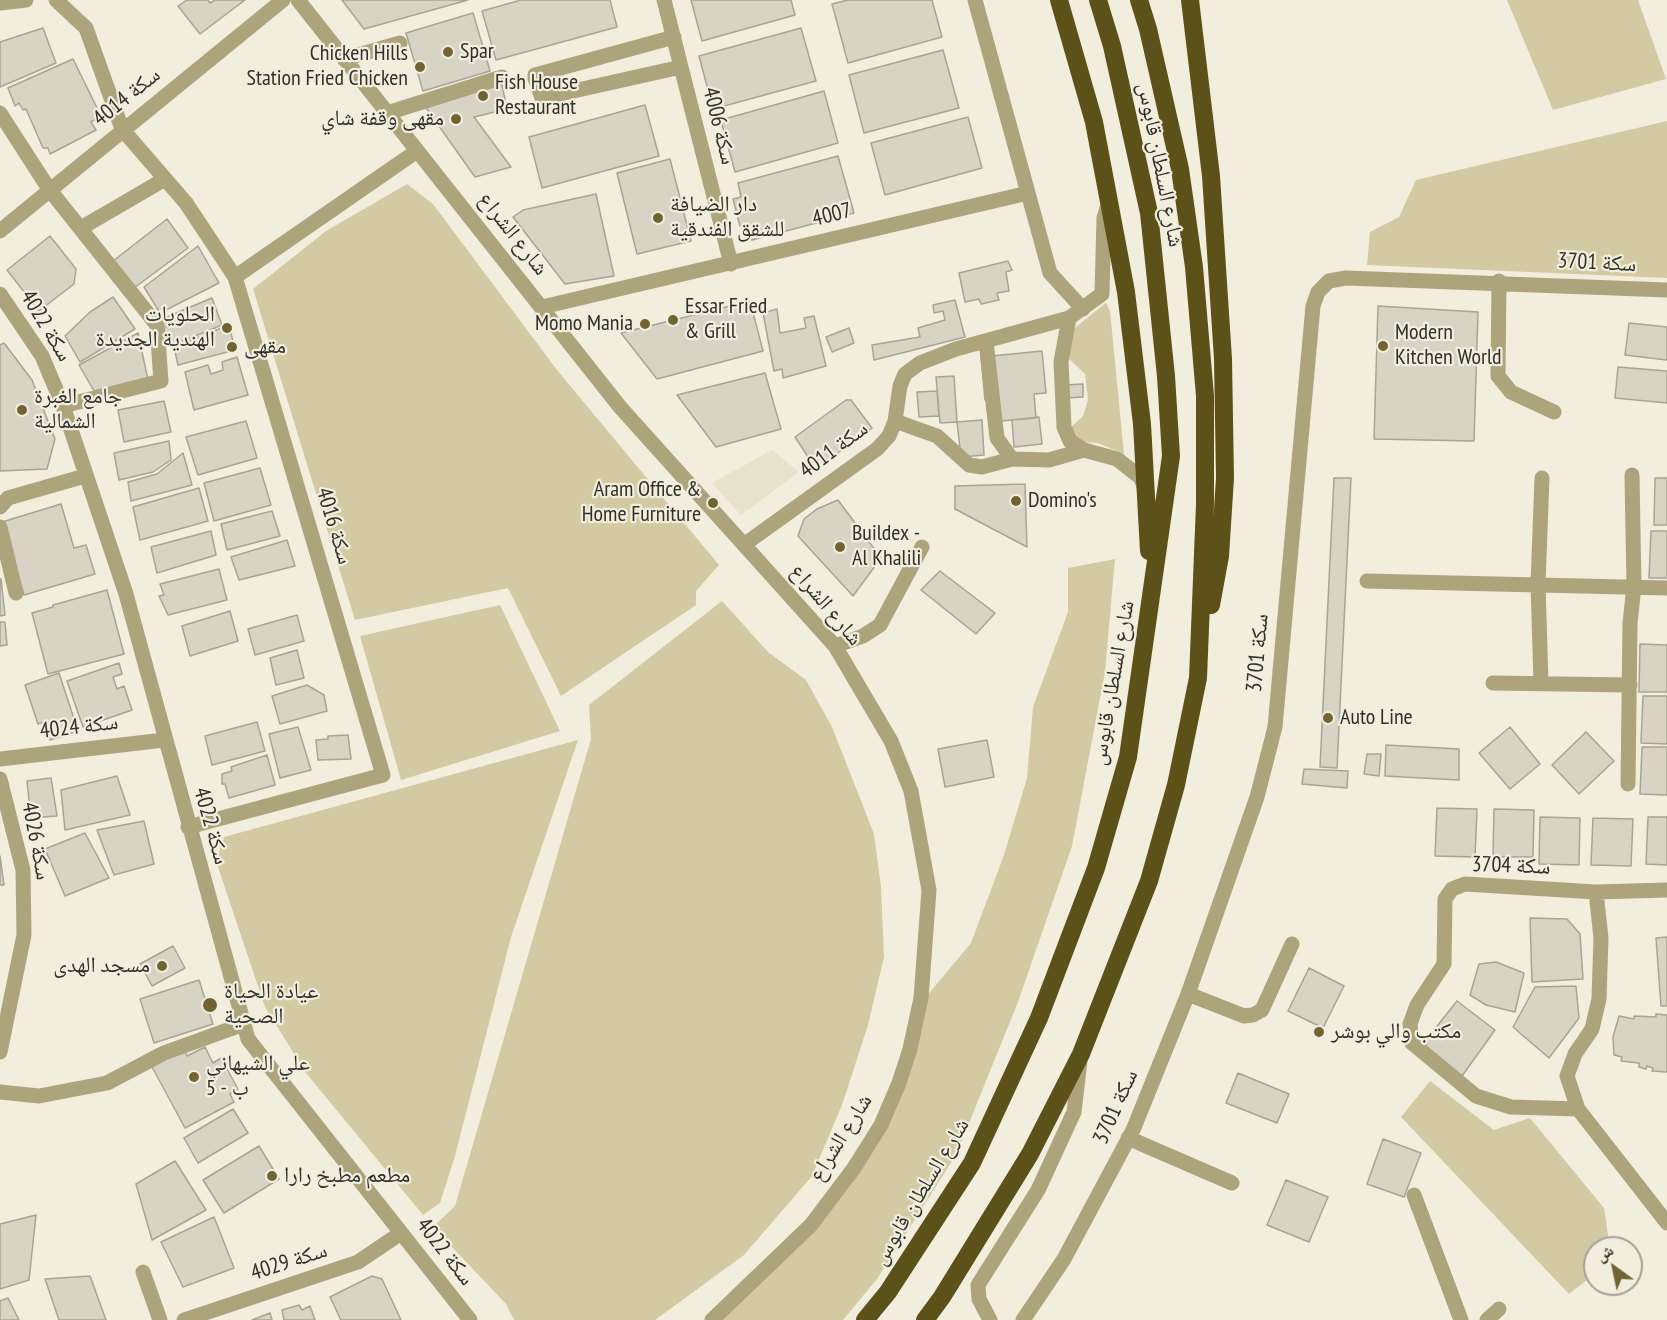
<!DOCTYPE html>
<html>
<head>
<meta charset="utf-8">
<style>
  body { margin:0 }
  #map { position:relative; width:1667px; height:1320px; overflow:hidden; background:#f1eede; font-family:"PT Sans Narrow","Noto Naskh Arabic",sans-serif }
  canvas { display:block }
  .north { position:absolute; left:1583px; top:1236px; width:60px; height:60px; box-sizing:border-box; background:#f1eede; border:2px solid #a4a296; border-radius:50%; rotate:327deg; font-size:16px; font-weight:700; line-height:24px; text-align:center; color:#302f29 }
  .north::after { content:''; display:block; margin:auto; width:21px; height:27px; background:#706532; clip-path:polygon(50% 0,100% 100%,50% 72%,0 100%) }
</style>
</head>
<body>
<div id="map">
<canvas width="1667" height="1320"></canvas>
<div class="north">ش</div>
</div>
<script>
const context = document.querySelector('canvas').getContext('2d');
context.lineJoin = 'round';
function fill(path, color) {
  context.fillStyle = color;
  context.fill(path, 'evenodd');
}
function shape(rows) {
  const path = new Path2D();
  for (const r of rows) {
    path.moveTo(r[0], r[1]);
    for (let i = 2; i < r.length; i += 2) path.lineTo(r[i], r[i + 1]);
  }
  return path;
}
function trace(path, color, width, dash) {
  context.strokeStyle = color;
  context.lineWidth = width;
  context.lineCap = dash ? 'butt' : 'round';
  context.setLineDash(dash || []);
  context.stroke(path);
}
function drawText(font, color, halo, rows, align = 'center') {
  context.font = font + ' "PT Sans Narrow","Noto Naskh Arabic",sans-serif';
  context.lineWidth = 4.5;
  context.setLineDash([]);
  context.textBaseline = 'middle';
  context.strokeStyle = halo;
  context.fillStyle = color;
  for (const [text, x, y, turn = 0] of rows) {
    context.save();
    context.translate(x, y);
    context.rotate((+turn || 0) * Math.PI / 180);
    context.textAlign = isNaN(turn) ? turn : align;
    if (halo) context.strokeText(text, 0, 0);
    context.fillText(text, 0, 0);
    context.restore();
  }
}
const built = shape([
  [772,450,799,472,741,515,712,483]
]);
const green = shape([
  [1507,0,1638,0,1666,79,1553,110],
  [1667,121,1667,278,1367,265,1370,232,1399,217,1416,180],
  [407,184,433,204,557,370,719,565,696,591,696,605,561,696,508,588,355,620,253,289,326,231],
  [1106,303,1110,311,1124,454,1098,443,1079,442,1069,429,1083,416,1088,400,1085,374,1067,357,1072,330],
  [1115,559,1105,672,1072,846,1018,1002,956,1155,877,1279,843,1320,720,1320,816,1229,858,1171,926,997,971,943,1004,855,1027,778,1033,707,1068,612,1068,568],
  [722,601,768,652,806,680,832,727,874,834,881,887,884,957,868,1025,842,1105,812,1176,744,1255,655,1320,514,1320,506,1304,433,1227,455,1206,591,739,589,705],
  [500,605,560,731,401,780,360,636],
  [578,740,511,937,455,1156,440,1203,423,1215,306,1073,265,1007,216,861,224,837],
  [1430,1081,1494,1130,1530,1118,1604,1208,1610,1248,1595,1248,1595,1274,1569,1294,1401,1117]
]);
const building = shape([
  [187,0,208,0,210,3,215,0,245,0,200,34,178,6,187,0],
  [342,0,468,0,364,29,342,0],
  [521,0,610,0,617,27,496,60,482,11,521,0],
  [691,0,791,0,795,15,702,41,691,0],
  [848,0,932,0,942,37,848,63,832,4,848,0],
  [473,13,490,71,423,91,406,33,473,13],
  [43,28,56,63,0,87,0,42,43,28],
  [801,28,816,81,713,109,699,56,801,28],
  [943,50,959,108,864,133,849,75,943,50],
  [73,59,101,116,91,122,96,130,50,154,48,148,43,148,26,109,23,110,19,103,15,106,8,88,73,59],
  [502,85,507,109,474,117,511,167,475,177,424,105,502,85],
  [824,91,838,143,735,172,721,120,824,91],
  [645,105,659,156,542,188,529,137,645,105],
  [968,117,982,168,885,195,871,143,968,117],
  [838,156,854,213,752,240,748,224,740,226,733,199,741,197,738,183,838,156],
  [670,159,691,241,637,254,617,173,670,159],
  [596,194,614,276,565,284,513,217,523,210,596,194],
  [167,219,188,248,134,288,113,261,167,219],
  [50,236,76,269,74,284,39,311,7,270,50,236],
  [198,246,219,283,160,313,144,287,198,246],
  [1008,261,1012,270,1006,272,1009,291,997,293,999,300,981,304,979,299,965,302,959,273,1008,261],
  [113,297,135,329,80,362,65,336,90,312,113,297],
  [212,298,222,325,171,346,163,328,167,326,164,318,212,298],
  [955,300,965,337,874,360,872,345,920,337,918,328,945,320,943,311,934,313,933,305,955,300],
  [750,301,763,351,657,379,621,333,750,301],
  [1378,306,1478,312,1474,441,1374,439,1378,306],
  [777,309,780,333,806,328,804,318,814,316,826,366,783,378,782,369,774,371,763,313,777,309],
  [1629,323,1667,327,1667,360,1625,355,1629,323],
  [229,325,235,350,178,365,174,347,229,325],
  [849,328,854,343,832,352,826,337,849,328],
  [138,333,148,380,94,391,79,365,138,333],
  [4,343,32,380,55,439,47,469,0,471,0,345,4,343],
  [1042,351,1046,393,1034,394,1036,418,1000,421,998,398,985,400,981,357,1042,351],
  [237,357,248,395,194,410,185,372,208,365,211,374,223,370,222,362,237,357],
  [1618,367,1667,371,1667,403,1615,398,1618,367],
  [765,373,781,429,716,447,677,395,765,373],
  [954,376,957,422,940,423,936,377,954,376],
  [1083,384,1083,397,1067,398,1066,385,1083,384],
  [937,391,939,416,919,417,917,392,937,391],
  [846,400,851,400,872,428,816,469,795,437,846,400],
  [164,401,171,432,124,442,118,410,164,401],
  [1039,417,1042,444,1014,447,1012,420,1039,417],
  [982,420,984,455,961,457,957,422,982,420],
  [246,421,257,458,198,475,186,437,246,421],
  [169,441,171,460,153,472,119,480,114,453,169,441],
  [183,453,192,485,131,501,128,482,157,474,183,453],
  [260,468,271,505,214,521,204,483,260,468],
  [1334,478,1351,478,1337,768,1320,767,1334,478],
  [1655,478,1667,478,1667,525,1654,525,1655,478],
  [1025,484,1027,547,955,509,955,486,1025,484],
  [199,488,208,521,140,540,133,507,199,488],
  [838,500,881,558,853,596,798,536,804,519,817,509,838,500],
  [61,504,74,548,86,545,95,574,24,595,2,522,61,504],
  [272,511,280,536,227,550,221,524,272,511],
  [211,531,216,555,157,573,151,547,211,531],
  [1651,531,1667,531,1667,578,1649,578,1651,531],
  [287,540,295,566,239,580,231,557,287,540],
  [219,569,227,600,168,615,159,596,164,595,160,584,219,569],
  [940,571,995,613,976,634,921,590,940,571],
  [0,579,1,579,5,615,0,616,0,579],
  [107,590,124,654,48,674,32,613,53,607,53,605,107,590],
  [230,611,238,641,190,656,182,626,230,611],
  [297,615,304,641,255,655,248,629,297,615],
  [0,622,5,622,7,645,0,646,0,622],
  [1640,644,1667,645,1667,692,1639,692,1640,644],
  [297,650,304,678,276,685,270,658,297,650],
  [119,663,122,674,113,677,117,689,124,686,132,710,83,727,67,681,119,663],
  [59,673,78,731,50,740,44,722,38,724,25,685,59,673],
  [307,685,324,695,327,711,280,724,272,696,307,685],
  [1643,696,1667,696,1667,744,1641,743,1643,696],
  [257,722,265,751,212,765,205,736,257,722],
  [298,727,311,770,280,778,269,734,298,727],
  [1510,727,1540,764,1510,789,1479,753,1510,727],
  [1586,732,1614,761,1579,794,1552,765,1586,732],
  [348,735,351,759,318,760,316,740,328,739,328,736,348,735],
  [987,740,994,777,945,787,938,749,987,740],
  [1386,745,1459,749,1459,780,1385,776,1386,745],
  [1642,747,1667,747,1667,795,1640,794,1642,747],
  [1367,754,1381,754,1379,776,1364,774,1367,754],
  [267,755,275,785,229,798,225,784,222,784,222,774,232,771,231,767,267,755],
  [1304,769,1348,771,1347,788,1302,784,1304,769],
  [117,776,130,815,65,830,61,790,117,776],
  [51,778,57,816,31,818,27,781,51,778],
  [1437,808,1477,809,1475,857,1435,856,1437,808],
  [1494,809,1534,810,1533,857,1493,857,1494,809],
  [1540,817,1580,818,1579,865,1539,864,1540,817],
  [1648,817,1667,817,1667,865,1646,864,1648,817],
  [1593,818,1633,819,1631,866,1591,865,1593,818],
  [144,821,154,864,114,875,97,830,144,821],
  [85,833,109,878,65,896,45,849,85,833],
  [0,856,4,885,0,885,0,856],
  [1530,918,1567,919,1580,934,1583,979,1532,982,1530,918],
  [1667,937,1667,1006,1661,1006,1656,938,1667,937],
  [173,946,185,968,152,986,140,964,173,946],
  [1496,962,1524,973,1515,1012,1486,1005,1470,995,1479,964,1496,962],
  [1309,968,1344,986,1323,1028,1288,1011,1309,968],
  [199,980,213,1024,154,1043,140,999,199,980],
  [1576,986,1579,1018,1549,1058,1513,1027,1535,987,1576,986],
  [1457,1001,1495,1030,1462,1076,1426,1047,1426,1040,1457,1001],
  [1656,1014,1667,1015,1667,1072,1652,1071,1653,1068,1647,1066,1646,1069,1639,1067,1639,1063,1621,1061,1622,1057,1614,1055,1613,1037,1619,1016,1634,1019,1634,1016,1656,1017,1656,1014],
  [183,1047,187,1056,205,1047,213,1063,221,1058,238,1089,230,1094,234,1102,185,1128,151,1065,183,1047],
  [1238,1073,1289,1094,1277,1123,1226,1103,1238,1073],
  [233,1109,248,1133,198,1163,184,1138,233,1109],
  [1383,1139,1421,1153,1404,1197,1367,1184,1383,1139],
  [259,1146,279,1179,224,1213,203,1180,259,1146],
  [175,1161,206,1210,152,1240,136,1184,175,1161],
  [1286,1180,1328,1197,1309,1242,1267,1225,1286,1180],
  [36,1215,29,1280,0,1289,0,1224,36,1215],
  [214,1217,234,1268,183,1287,161,1242,214,1217],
  [90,1276,106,1320,59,1320,45,1279,90,1276],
  [372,1276,382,1279,401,1320,341,1320,330,1297,372,1276],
  [8,1298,19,1320,0,1320,0,1301,8,1298],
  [299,1305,302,1310,310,1306,315,1320,284,1320,282,1310,299,1305],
  [270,1313,272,1320,252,1320,270,1313]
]);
const minor = shape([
  [56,0,86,28,122,129,186,203,235,277,383,775,188,827],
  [298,0,620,407,835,646,891,741,911,791,929,890,921,998,910,1049,899,1083,881,1125,854,1168,811,1225,712,1320],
  [664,0,731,264],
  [975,0,1050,273,1083,309],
  [0,3,26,0],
  [674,37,535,75,535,78,542,98,681,67],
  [344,59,400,43],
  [0,113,49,189,157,325,161,381,63,406],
  [387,113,502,77],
  [81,228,165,179],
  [0,231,283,0],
  [235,277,417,151],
  [1499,281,1498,376,1511,392,1554,412],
  [0,294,42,356,63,406,126,594,248,1039,470,1320],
  [542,307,1028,193],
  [1069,318,1061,362,1064,427,1070,441,1084,450,1117,459,1140,477,1146,490],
  [986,341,997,438,1012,459,1049,460,1084,450],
  [895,421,937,436,969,465,982,467,1012,459],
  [0,507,8,498,85,476],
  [0,527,16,593],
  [745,544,877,449,889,436,895,421,900,386,905,374,920,363,956,349,1069,318,1102,294,1104,218,1107,208],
  [1367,581,1667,588],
  [835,646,863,636,880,625,922,547],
  [1493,683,1630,685],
  [1541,683,1538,584,1542,478],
  [0,759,164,740],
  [0,779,23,870,24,935,0,1052],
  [1628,784,1630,623,1634,586,1632,475],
  [1596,892,1601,938,1599,999,1592,1029,1575,1054,1567,1076,1578,1109,1667,1223],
  [1188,994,1244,1016,1253,1015,1262,1010,1292,944],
  [0,1092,39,1096,107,1083,164,1053,244,1024],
  [1578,1109,1511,1107,1476,1096,1412,1043,1410,1024,1417,1005,1444,964,1445,899,1452,889,1465,884,1596,892,1667,890],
  [1128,1138,1232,1183],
  [1414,1195,1461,1320],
  [143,1272,160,1320],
  [184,1320,358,1262,401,1233],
  [990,1320,979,1299,978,1285,1038,1190,1074,1112,1080,1061],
  [1023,1320,1064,1259,1133,1130,1188,994,1257,797,1275,727,1313,306,1318,292,1329,281,1346,278,1667,290],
  [1487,1320,1499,1309]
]);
const highway = shape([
  [1059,0,1094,122,1126,292,1142,424,1149,551],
  [1190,0,1211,176,1223,359,1225,478,1220,556,1211,605],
  [865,1320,888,1292,972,1163,1039,1018,1096,868,1128,757,1171,456,1166,376,1149,213,1112,46,1098,0],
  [925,1320,942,1297,1030,1154,1081,1054,1149,881,1176,785,1198,678,1205,504,1205,396,1194,267,1180,169,1148,29,1139,0]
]);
const markers = [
  [448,52,6,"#706532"],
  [420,67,6,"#706532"],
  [483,96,6,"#706532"],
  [456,119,6,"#706532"],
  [658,218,6,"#706532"],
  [673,320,6,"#706532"],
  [645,324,6,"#706532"],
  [227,328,6,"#706532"],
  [1383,346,6,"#706532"],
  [232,347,6,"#706532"],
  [22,410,6,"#706532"],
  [1016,501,6,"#706532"],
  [713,503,6,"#706532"],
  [840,547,6,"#706532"],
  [1328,718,6,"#706532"],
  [162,966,6,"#706532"],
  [210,1005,8,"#706532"],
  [1319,1032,6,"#706532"],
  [194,1077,6,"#706532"],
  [272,1176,6,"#706532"]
];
const poiNames = [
  ["Spar",460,52],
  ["Chicken Hills",408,54,"right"],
  ["Station Fried Chicken",408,79,"right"],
  ["Fish House",495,83],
  ["Restaurant",495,108],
  ["مقهى وقفة شاي",444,119,"right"],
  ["دار الضيافة",670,205],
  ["للشقق الفندقية",670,230],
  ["Essar Fried",685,307],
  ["& Grill",685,332],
  ["الحلويات",215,315,"right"],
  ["الهندية الجديدة",215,340,"right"],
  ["Momo Mania",633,324,"right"],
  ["Modern",1395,333],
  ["Kitchen World",1395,358],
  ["مقهى",244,347],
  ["جامع الغبرة",34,397],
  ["الشمالية",34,422],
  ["Aram Office &",701,490,"right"],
  ["Home Furniture",701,515,"right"],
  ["Domino's",1028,501],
  ["Buildex -",852,534],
  ["Al Khalili",852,559],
  ["Auto Line",1340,718],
  ["مسجد الهدى",150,966,"right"],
  ["عيادة الحياة",224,992],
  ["الصحية",224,1017],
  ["مكتب والي بوشر",1331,1032],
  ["علي الشيهاني",206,1064],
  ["ب - 5",206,1089],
  ["مطعم مطبخ رارا",284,1176]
];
const streetNames = [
  ["سكة 4014",127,97,-39],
  ["سكة 4006",719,126,76],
  ["شارع السلطان قابوس",1160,165,79],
  ["4007",832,215,-14],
  ["شارع الشراع",513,234,52],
  ["سكة 3701",1597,263,3],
  ["سكة 4022",46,326,59],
  ["سكة 4011",834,450,-37],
  ["سكة 4016",334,526,73],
  ["شارع الشراع",826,605,50],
  ["سكة 3701",1258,653,-85],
  ["شارع السلطان قابوس",1113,683,-80],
  ["سكة 4024",79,727,-7],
  ["سكة 4022",211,826,74],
  ["سكة 4026",36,841,79],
  ["سكة 3704",1511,866,2],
  ["سكة 3701",1116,1107,-66],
  ["شارع الشراع",841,1138,-58],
  ["شارع السلطان قابوس",921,1192,-59],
  ["سكة 4022",445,1252,52],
  ["سكة 4029",289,1262,-18]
];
fill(built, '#e6e2cb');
fill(green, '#d3caa3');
fill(building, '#d7d4c5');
trace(building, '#a7a495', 1.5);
trace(minor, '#ada47c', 15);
trace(highway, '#5d511a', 18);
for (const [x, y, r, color] of markers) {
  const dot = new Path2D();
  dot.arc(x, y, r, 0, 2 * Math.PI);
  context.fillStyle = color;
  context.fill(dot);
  trace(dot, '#f1eede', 2);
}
drawText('22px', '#302f29', '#f1eede', poiNames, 'left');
drawText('22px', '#302f29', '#f1eede', streetNames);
</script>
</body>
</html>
